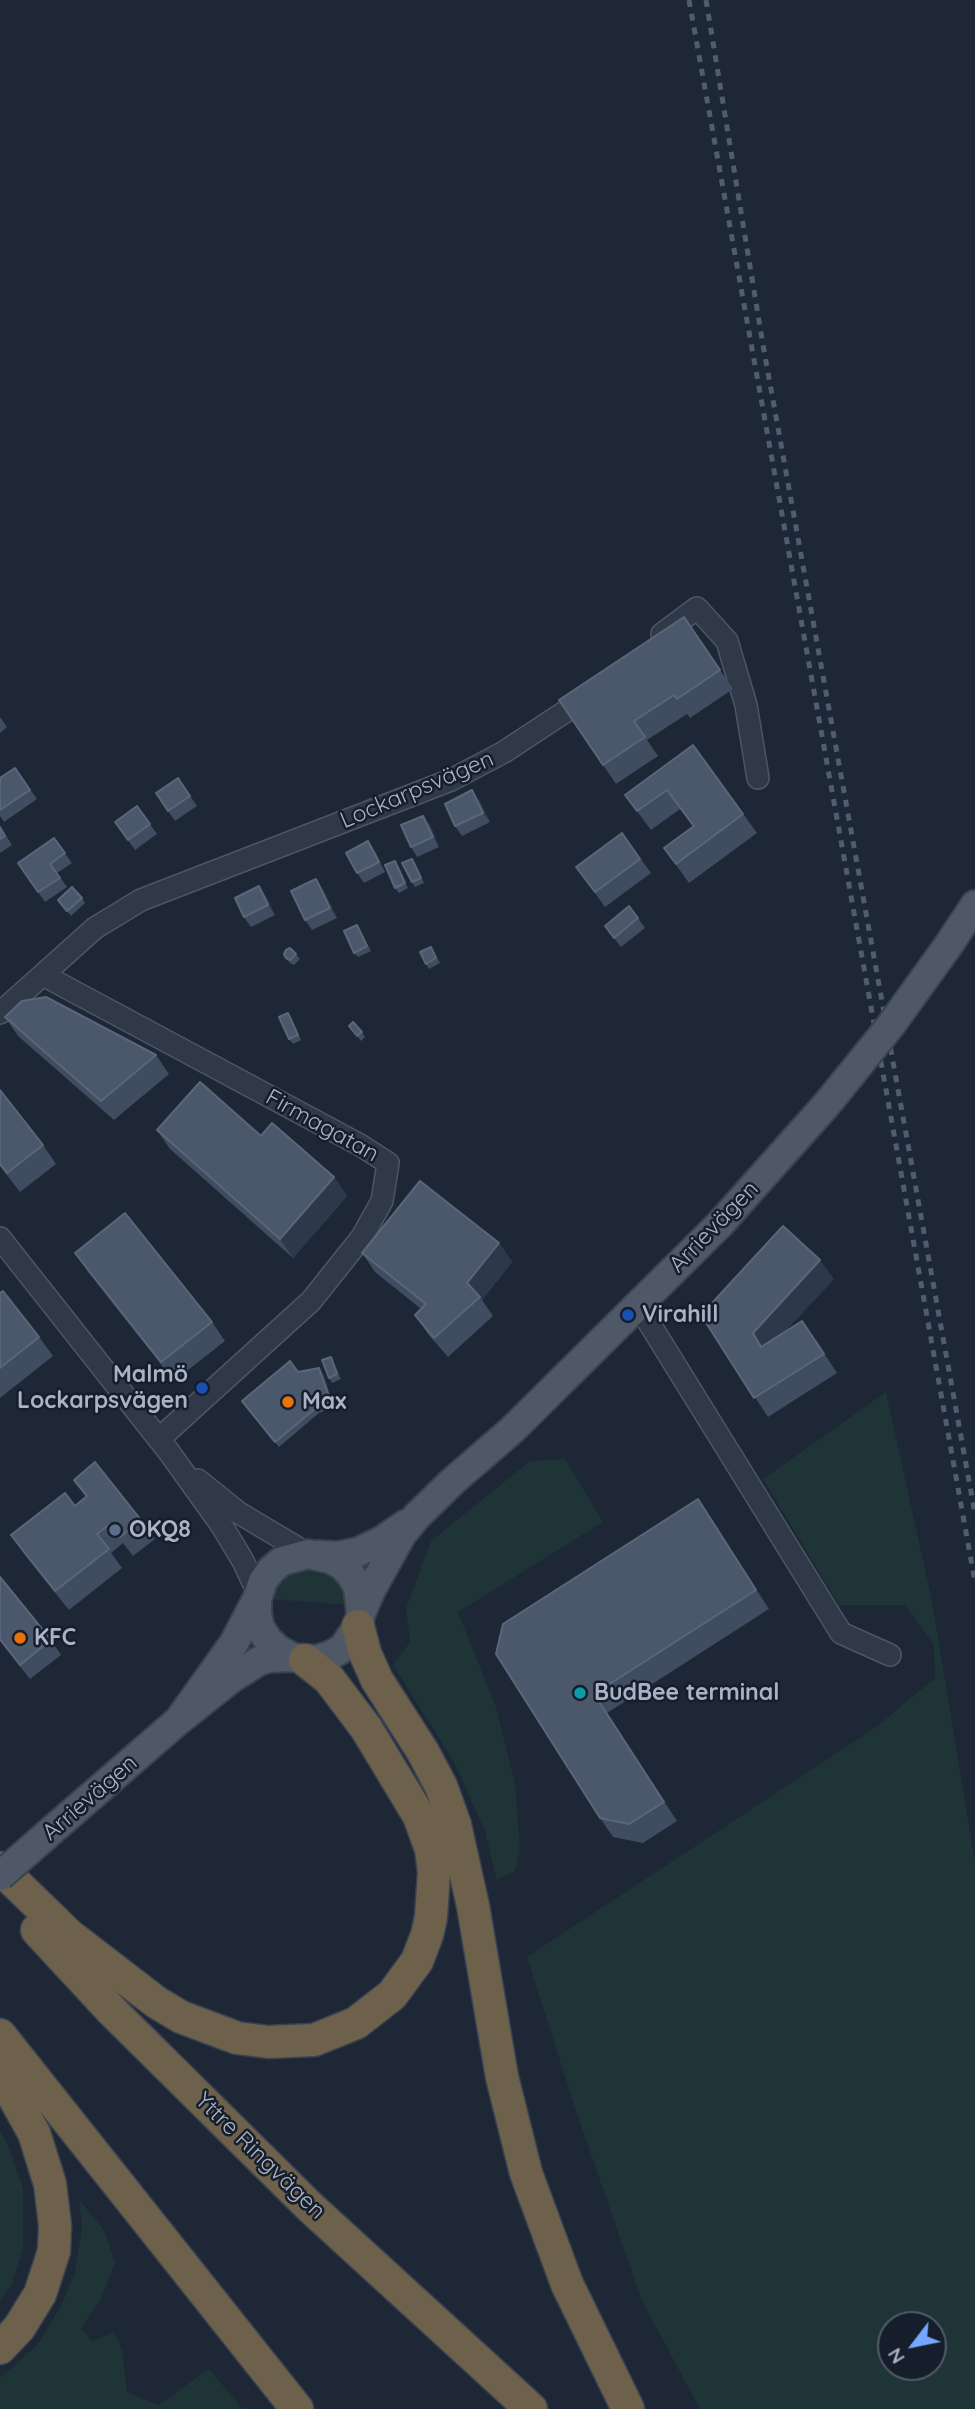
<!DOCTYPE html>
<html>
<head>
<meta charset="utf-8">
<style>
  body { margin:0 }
  #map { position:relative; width:975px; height:2409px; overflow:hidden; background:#1d2736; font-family:Quicksand,sans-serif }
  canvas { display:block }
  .north { position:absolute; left:877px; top:2311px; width:70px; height:70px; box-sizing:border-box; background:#161e2b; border:2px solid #515a69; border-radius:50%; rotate:238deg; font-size:19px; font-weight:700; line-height:28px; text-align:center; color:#a9b3c5 }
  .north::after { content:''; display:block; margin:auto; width:24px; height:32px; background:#74a7ff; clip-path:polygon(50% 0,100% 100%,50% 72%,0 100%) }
</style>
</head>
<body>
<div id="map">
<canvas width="975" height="2409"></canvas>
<div class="north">N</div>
</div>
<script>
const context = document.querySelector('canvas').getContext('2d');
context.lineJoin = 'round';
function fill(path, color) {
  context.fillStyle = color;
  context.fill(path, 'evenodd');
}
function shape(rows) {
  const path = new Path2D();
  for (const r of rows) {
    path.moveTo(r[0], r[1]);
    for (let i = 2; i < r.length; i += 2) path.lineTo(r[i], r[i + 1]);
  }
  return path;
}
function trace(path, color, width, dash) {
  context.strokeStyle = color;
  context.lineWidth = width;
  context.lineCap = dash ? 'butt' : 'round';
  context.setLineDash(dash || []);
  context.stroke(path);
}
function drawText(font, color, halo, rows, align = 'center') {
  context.font = font + ' Quicksand,sans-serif';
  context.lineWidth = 5;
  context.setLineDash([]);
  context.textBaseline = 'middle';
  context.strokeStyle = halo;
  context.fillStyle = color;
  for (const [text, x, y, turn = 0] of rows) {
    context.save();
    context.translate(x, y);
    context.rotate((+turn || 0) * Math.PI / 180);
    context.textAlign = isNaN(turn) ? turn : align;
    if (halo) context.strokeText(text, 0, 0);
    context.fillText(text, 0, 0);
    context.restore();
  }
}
const green = shape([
  [886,1392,932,1601,975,1862,975,2409,700,2409,642,2301,576,2111,527,1957,876,1727,935,1678,934,1645,905,1605,839,1605,763,1479],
  [891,2325,933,2325,933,2367,891,2367],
  [565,1459,603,1522,458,1612,496,1707,515,1784,520,1850,515,1871,497,1880,485,1831,454,1762,393,1665,410,1642,406,1608,431,1541,530,1461],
  [309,1569,322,1571,333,1578,342,1587,348,1605,271,1599,276,1587,285,1577,296,1571],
  [0,2130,8,2145,23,2189,23,2248,12,2284,0,2301],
  [79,2199,105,2232,115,2263,101,2299,81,2328,92,2341,114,2332,122,2349,127,2392,158,2405,209,2369,243,2409,0,2409,0,2378,37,2345,58,2311,74,2276,82,2228]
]);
const minor = shape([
  [662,634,697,608,727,641,746,705,758,778],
  [43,975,360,1145,388,1163,382,1201,362,1237,311,1301,159,1439],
  [0,1013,95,928,141,900,451,780,504,752,589,696],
  [0,1238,169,1452,222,1526,243,1561,258,1593],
  [638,1305,841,1633,890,1655],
  [198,1480,239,1513,308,1554]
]);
const major = shape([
  [950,943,975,905],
  [318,1555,338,1556,358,1552,383,1540,406,1524],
  [361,1613,371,1590,402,1534,417,1516,453,1481,512,1430,720,1224,827,1104],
  [179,1720,234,1643,257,1599,263,1581,271,1570,282,1561,308,1554,330,1559,342,1565,351,1575,358,1587,361,1613,358,1626,343,1648,331,1655,319,1659,305,1660,292,1657,279,1650,268,1640,260,1628,257,1614,257,1599],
  [58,1825,179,1720,232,1678,259,1661,269,1658,292,1657]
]);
const highway = shape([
  [358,1626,365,1653,377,1680,423,1752,441,1786,455,1825,473,1906,502,2077,526,2173,567,2284,628,2409],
  [0,1868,69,1935,156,2002,181,2017,237,2038,268,2042,314,2040,356,2023,392,1995,417,1961,427,1935,431,1917,434,1872,431,1849,419,1816,366,1728,329,1679,305,1660],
  [37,1930,113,2012,309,2206,531,2409],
  [0,2035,297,2409],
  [0,2072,34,2133,50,2184,55,2225,54,2251,40,2294,19,2328,0,2348]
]);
const rail = shape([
  [689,0,975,1582],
  [706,0,763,345,975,1514]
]);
const majorBridge = shape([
  [827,1104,891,1025,950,943],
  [0,1876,58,1825]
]);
const wall = shape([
  [684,617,733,689,690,718,687,714,647,740,658,756,616,784,603,765],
  [0,717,7,727,0,733],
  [693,745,757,833,689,883,664,848,693,827,680,809,651,830,625,795],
  [15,768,37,799,4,822,0,816,0,778],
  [178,778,197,806,175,821,156,793],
  [479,800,490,822,462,836,455,826],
  [137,806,157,834,135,850,115,822],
  [430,825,439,847,417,857,411,847],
  [0,826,12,845,0,853],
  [622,833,651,873,605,907,576,867],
  [54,838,72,863,57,873,67,887,45,902,38,892],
  [375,851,385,872,364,883,357,873],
  [415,863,424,883,415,887,412,882],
  [398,866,408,888,399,893,395,888],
  [323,889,337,918,312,930,305,920],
  [266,896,275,915,251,927,244,917],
  [82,898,85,903,71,916,58,900],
  [638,918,645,928,621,947,605,926],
  [360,930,371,951,358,957,354,953],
  [434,952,440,963,429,969,426,964],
  [296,954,300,959,294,965,290,963,286,958],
  [5,1017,156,1055,169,1074,114,1120,18,1036],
  [291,1018,301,1040,293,1044,289,1039],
  [349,1026,362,1032,365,1037,361,1041],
  [0,1090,43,1145,56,1164,20,1192,0,1166],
  [157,1130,261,1136,334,1177,347,1196,293,1258,170,1149],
  [499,1243,512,1262,482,1300,493,1316,448,1357,428,1334,415,1315,421,1309,375,1272,362,1253],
  [75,1253,212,1322,225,1341,174,1381,88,1272],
  [834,1279,785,1331,816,1340,837,1373,768,1417,701,1315],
  [0,1293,39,1337,53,1356,0,1398],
  [334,1362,341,1379,332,1383,329,1378],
  [298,1372,323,1373,334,1407,319,1413,279,1447,245,1406],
  [74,1480,141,1520,155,1539,133,1556,123,1543,111,1553,122,1568,69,1610,24,1554,11,1535,75,1506,86,1497],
  [711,1518,769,1609,607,1713,677,1821,643,1843,613,1837,600,1818,496,1654],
  [0,1577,51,1640,61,1655,30,1679,0,1641]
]);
const shadedWall = shape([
  [472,790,479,800,490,822,483,813],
  [423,816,430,825,439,847,433,837],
  [368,841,375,851,385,872,379,862],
  [395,861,398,866,408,888,405,883],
  [316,879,323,889,337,918,330,908],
  [259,886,266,896,275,915,268,905],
  [334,1177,347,1196,293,1258,280,1239],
  [499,1243,512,1262,482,1300,467,1283],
  [820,1260,834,1279,766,1352,753,1333],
  [802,1321,816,1340,837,1373,824,1354],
  [331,1357,334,1362,341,1379,337,1374],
  [319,1368,323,1373,334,1407,331,1402],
  [698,1499,711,1518,769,1609,756,1590],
  [594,1694,607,1713,677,1821,664,1802]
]);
const building = shape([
  [684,617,720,670,677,699,674,695,634,721,645,737,603,765,559,700,684,617],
  [693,745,743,814,676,864,664,848,694,826,667,790,637,811,625,795,693,745],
  [15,768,30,790,0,810,0,778,15,768],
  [178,778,190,796,168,811,156,793,178,778],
  [472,790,483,813,455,826,445,804,472,790],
  [137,806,150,824,128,840,115,822,137,806],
  [423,816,433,837,411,847,401,825,423,816],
  [0,827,5,836,0,839,0,827],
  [622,833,640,859,595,892,576,867,622,833],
  [54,838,65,853,50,864,60,878,38,892,18,863,54,838],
  [368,841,379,862,357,873,346,853,368,841],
  [412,859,421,878,412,882,402,863,412,859],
  [395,861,405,883,395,888,385,865,395,861],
  [316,879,330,908,305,920,291,891,316,879],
  [259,886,268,905,244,917,235,898,259,886],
  [72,887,82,898,67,911,58,900,72,887],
  [629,906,638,918,614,938,605,926,629,906],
  [357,925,367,946,354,953,344,931,357,925],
  [431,947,436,958,426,964,420,952,431,947],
  [290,948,296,954,290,960,286,958,284,954,286,950,290,948],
  [46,997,156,1055,101,1101,5,1017,22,1001,46,997],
  [288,1013,298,1035,289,1039,279,1017,288,1013],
  [353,1022,362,1032,357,1036,349,1026,353,1022],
  [200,1082,261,1136,272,1123,334,1177,280,1239,157,1130,200,1082],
  [0,1090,43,1145,7,1173,0,1164,0,1090],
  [420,1181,499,1243,467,1283,480,1297,434,1338,415,1315,426,1304,362,1253,420,1181],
  [125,1213,212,1322,161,1362,75,1253,125,1213],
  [783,1226,820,1260,753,1333,761,1347,802,1321,824,1354,754,1398,701,1315,783,1226],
  [3,1291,39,1337,0,1368,0,1293,3,1291],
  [331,1357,337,1374,329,1378,322,1360,331,1357],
  [290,1361,298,1372,319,1368,331,1402,316,1408,275,1442,242,1401,290,1361],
  [95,1462,141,1520,120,1537,110,1524,97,1534,109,1549,55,1591,11,1535,65,1493,75,1506,87,1496,74,1480,95,1462],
  [698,1499,756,1590,594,1694,664,1802,629,1824,600,1818,496,1654,503,1624,698,1499],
  [0,1577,51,1640,20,1665,0,1639,0,1577]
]);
const markers = [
  [628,1315,7,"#1a4fb4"],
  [202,1388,7,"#1a4fb4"],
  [288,1402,7,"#e8710a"],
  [115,1530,7,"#5c6f8a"],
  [20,1638,7,"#e8710a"],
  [580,1693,7,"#0f9aa8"]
];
const streetNames = [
  ["Lockarpsvägen",417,790,-23],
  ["Firmagatan",322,1126,29],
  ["Arrievägen",714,1227,-46],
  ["Arrievägen",90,1798,-41],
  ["Yttre Ringvägen",260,2156,44]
];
const poiNames = [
  ["Virahill",642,1315],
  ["Malmö",188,1375,"right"],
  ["Lockarpsvägen",188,1401,"right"],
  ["Max",302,1402],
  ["OKQ8",129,1530],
  ["KFC",34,1638],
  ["BudBee terminal",594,1693]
];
fill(green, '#1f3437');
trace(minor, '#4d5665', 24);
trace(major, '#394250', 32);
trace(highway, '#3b4351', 35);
trace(minor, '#303947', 21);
trace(major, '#4e5867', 28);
trace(highway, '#6e614c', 32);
trace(rail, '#515d6f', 5, [7, 7]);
trace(majorBridge, '#394250', 32, []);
trace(majorBridge, '#4e5867', 28);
fill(wall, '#404d60');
fill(shadedWall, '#2d394a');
fill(building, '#4b586b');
trace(building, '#5a6679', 2);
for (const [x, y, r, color] of markers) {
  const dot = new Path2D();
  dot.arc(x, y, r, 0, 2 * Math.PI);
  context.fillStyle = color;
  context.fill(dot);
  trace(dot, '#161e2b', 2.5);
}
drawText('23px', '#a9b3c5', '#161e2b', streetNames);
drawText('bold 23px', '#a9b3c5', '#161e2b', poiNames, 'left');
</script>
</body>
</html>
